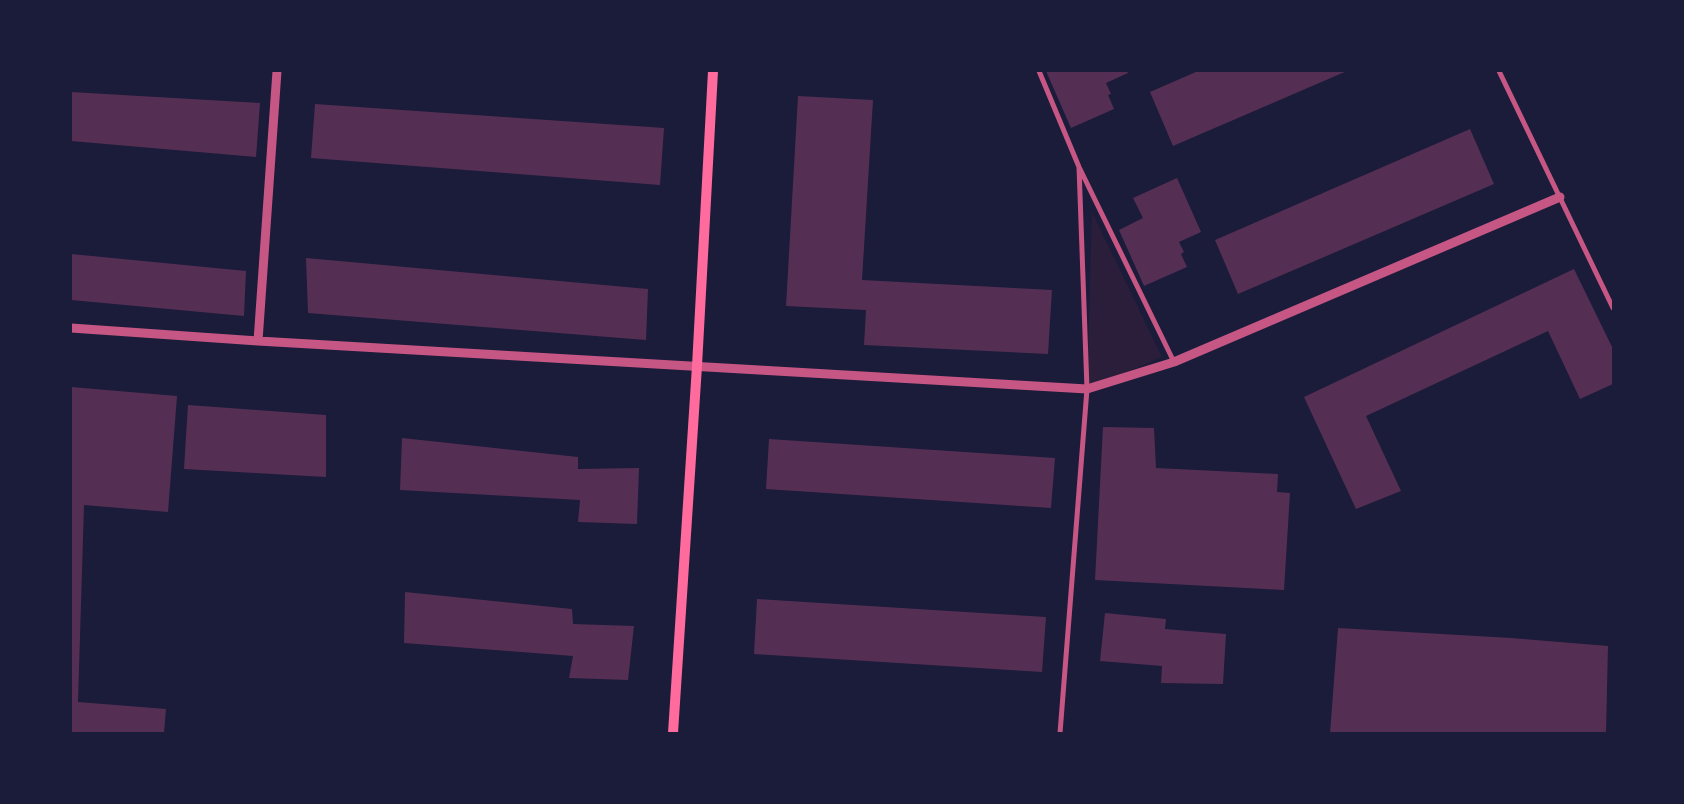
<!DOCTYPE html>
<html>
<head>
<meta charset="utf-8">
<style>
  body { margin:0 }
  #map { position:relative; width:1684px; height:804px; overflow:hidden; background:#1b1b3a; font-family:"IBM Plex Sans",sans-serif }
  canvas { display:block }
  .frame { position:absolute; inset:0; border:72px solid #1b1b3a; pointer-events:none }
</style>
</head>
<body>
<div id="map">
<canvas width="1684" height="804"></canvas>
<div class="frame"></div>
</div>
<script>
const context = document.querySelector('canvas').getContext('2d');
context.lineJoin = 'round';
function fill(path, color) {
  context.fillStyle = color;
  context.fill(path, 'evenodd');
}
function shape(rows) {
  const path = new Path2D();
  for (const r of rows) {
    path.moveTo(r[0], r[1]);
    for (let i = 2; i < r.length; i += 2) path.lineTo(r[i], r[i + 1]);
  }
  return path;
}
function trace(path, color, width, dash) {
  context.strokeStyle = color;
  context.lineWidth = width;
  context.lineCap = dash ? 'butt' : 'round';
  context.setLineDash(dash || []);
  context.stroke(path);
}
const green = shape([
  [1092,212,1162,357,1087,389]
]);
const building = shape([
  [1046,71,1127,71,1128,73,1106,83,1111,94,1108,95,1114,109,1071,128],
  [1198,71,1347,71,1173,146,1150,92],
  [71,92,260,103,256,157,71,141],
  [798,96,873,100,862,280,1052,290,1048,354,864,345,866,310,786,306],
  [315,104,664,128,660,185,311,158],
  [1470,129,1494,184,1238,294,1215,240],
  [1177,178,1201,232,1179,242,1184,252,1181,254,1187,267,1144,286,1119,230,1143,218,1133,198],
  [71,254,246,271,244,316,71,300],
  [306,258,648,289,646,340,308,313],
  [1574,269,1613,349,1613,384,1580,399,1548,331,1366,416,1401,491,1356,509,1304,397],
  [71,387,177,396,168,512,84,505,78,702,166,709,164,733,71,733],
  [188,405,326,415,326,477,184,469],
  [1103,427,1154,428,1156,468,1278,474,1277,492,1290,493,1284,590,1095,580],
  [402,438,578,457,578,469,639,468,637,524,578,522,580,500,400,490],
  [769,439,1055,458,1051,508,766,489],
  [405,592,572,609,573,624,634,626,628,680,569,678,573,656,404,643],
  [757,599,1046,617,1042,672,754,654],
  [1105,613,1166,619,1165,629,1226,634,1223,684,1161,683,1162,666,1100,661],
  [1338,628,1511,638,1608,646,1606,733,1330,733]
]);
const minor = shape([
  [1039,71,1079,167,1174,362],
  [1499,71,1613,308],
  [1060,733,1087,389,1079,167]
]);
const tertiary = shape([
  [71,328,258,341,1087,389,1174,362,1560,197],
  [258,341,277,71]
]);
const secondary = shape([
  [673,733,697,366,713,71]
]);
fill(green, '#2a1e3b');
fill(building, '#542f53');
trace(minor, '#c65784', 5);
trace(tertiary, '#c65784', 9);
trace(secondary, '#ff6b9d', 10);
</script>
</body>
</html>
